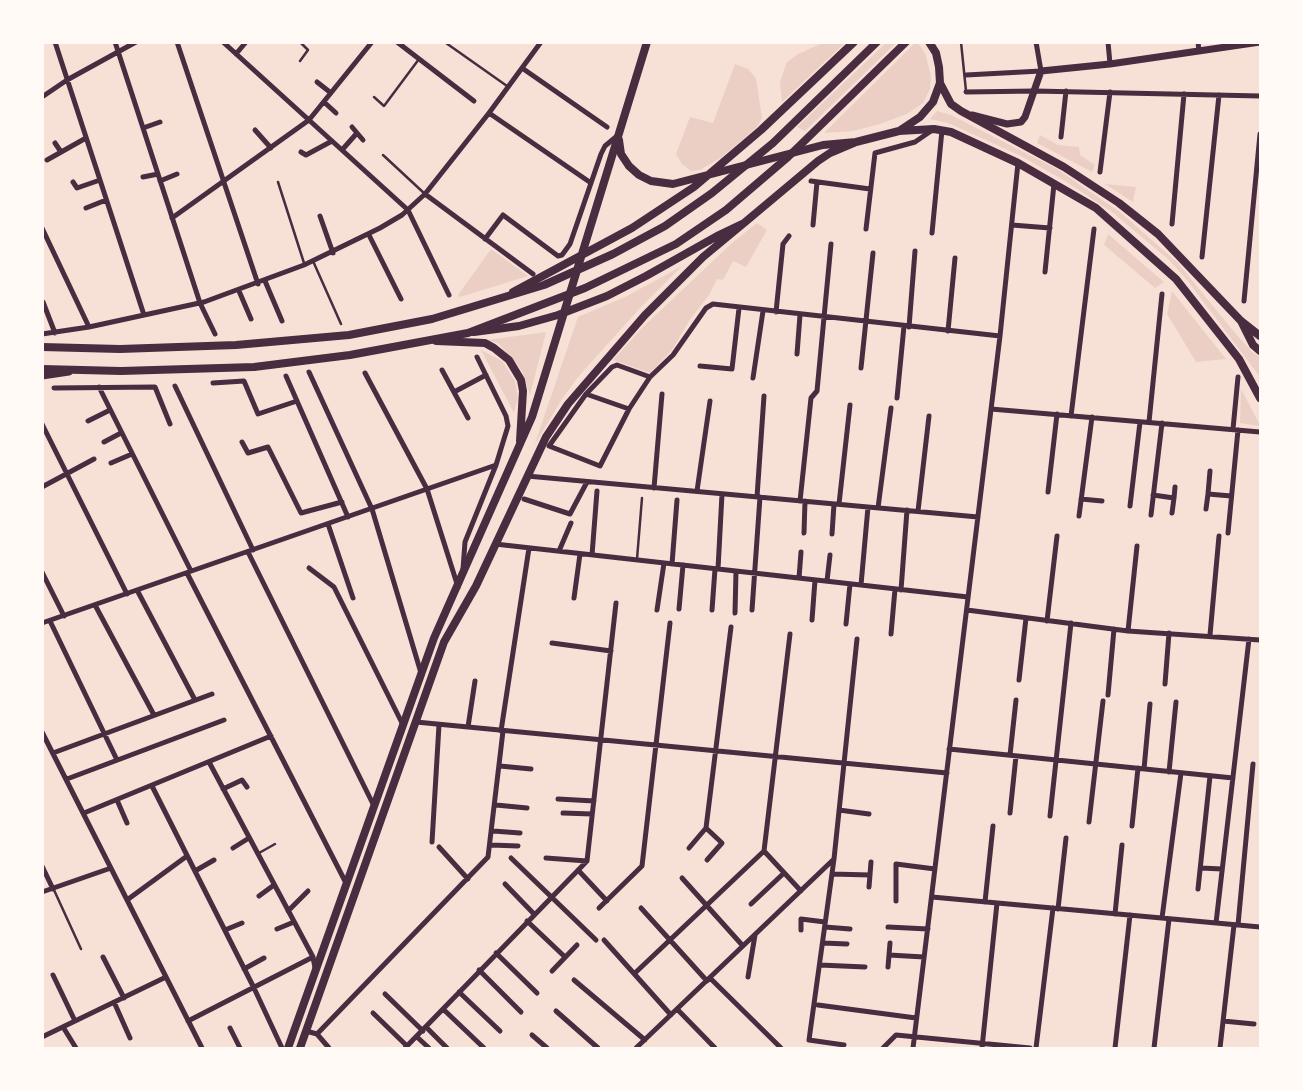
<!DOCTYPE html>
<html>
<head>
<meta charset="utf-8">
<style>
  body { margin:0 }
  #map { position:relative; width:1303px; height:1091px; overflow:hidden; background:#f7e1d7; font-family:"Zilla Slab",serif }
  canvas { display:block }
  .frame { position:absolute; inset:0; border:44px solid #fffaf5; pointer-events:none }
</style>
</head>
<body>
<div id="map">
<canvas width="1303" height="1091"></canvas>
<div class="frame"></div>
</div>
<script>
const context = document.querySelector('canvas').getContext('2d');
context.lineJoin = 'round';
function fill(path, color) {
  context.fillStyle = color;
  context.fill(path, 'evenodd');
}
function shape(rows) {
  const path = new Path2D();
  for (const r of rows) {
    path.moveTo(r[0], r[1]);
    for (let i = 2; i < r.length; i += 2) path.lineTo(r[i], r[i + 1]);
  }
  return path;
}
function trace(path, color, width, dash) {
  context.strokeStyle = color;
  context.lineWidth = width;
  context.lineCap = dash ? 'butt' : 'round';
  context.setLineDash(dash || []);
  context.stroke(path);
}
const green = shape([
  [825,42,845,43,782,102,780,82,787,62,798,54],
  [886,43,896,43,805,131,797,127],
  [915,43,918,43,925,53,931,76,930,89,923,103,907,114,880,124,853,131,824,133],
  [735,64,748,69,756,78,762,118,757,127,722,157,700,170,691,171,682,164,676,154,690,117,713,123],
  [937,111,951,115,1057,169,1120,212,1178,263,1235,333,1252,352,1260,357,1260,377,1187,280,1168,259,1112,212,1065,181,1021,156,948,123,930,119],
  [1040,135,1058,145,1079,147,1080,155,1095,165,1092,172,1037,143],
  [1105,184,1136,187,1133,202],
  [757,223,767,230,746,267,733,261,723,280,717,279,709,295,689,321,672,350,650,373,613,360,642,328,732,243],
  [1108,234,1164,282,1155,288,1104,245],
  [491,249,528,276,460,297,458,295],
  [682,266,641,307,578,377,562,399,534,446,578,317,627,296],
  [1172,291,1226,359,1196,362,1167,314],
  [546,332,530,395,522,371,516,363,498,343,487,340],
  [481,350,502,361,515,381,518,398,514,413],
  [1241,389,1260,425,1260,426,1240,423]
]);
const service = shape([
  [300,42,308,50,300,61],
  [961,42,966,91],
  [446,43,507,86],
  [374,97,384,106,419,59],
  [383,155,425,194],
  [278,182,304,263],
  [313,261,341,324],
  [637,559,642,498],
  [259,853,275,844],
  [54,890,81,949]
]);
const minor = shape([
  [55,42,144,315],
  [115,42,200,303,215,334],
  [177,42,258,284],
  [223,42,408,210,449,295],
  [397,42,474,101],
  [1108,42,1110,64],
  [1198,42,1199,51],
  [236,54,246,42],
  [522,68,607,127],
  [966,75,1041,71,1036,42],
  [317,82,331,93],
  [966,92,1035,91,1260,96],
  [42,97,67,80,136,42],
  [324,102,336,113],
  [489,113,591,183],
  [352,127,363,140],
  [143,128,160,122],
  [255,130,271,148],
  [1061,137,1066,91],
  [55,143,61,152],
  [342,150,357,133],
  [301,152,306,155,332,141],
  [47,160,86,138],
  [1100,172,1110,92],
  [143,177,158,174],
  [160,181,177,174],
  [811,181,870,189],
  [73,182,77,188,100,180],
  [425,194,533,274],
  [86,208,106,200],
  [320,216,333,253],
  [172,218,309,120,372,42],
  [1172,224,1184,94],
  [813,225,817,182],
  [1012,225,1050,228],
  [42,228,89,327],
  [866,229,875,153,915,142,931,131],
  [932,233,942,130],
  [369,235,401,299],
  [485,239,503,215,558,256,562,255,570,244,601,154,605,146,617,136],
  [1202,257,1219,95],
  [1045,272,1054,184],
  [265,281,282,321],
  [239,291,251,319],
  [1244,301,1260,134],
  [43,302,55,333],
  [776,312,783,244,789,236],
  [909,327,915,251],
  [948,331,955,258],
  [42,334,89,327,204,302,304,265,380,228,402,215,425,194,489,113,541,42],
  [797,354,800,315],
  [700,366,732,369,739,308],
  [861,368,873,253],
  [442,370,468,418],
  [309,372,372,509,421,673],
  [365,373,427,489,458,587],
  [286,376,348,517],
  [650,377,617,365,612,367,586,394,549,446,600,466,629,409,650,377,673,355,706,308,713,304,1000,336],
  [753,378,763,311],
  [213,383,244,381,258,414,297,401],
  [175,386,253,550],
  [99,387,191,571],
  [54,388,155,387,170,424],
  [454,392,486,375],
  [586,394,629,409],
  [897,398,904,326],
  [991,409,1260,432],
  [1071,416,1094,229],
  [88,421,110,410],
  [1149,422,1162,294],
  [42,424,127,594],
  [1233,429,1238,377],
  [104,442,121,433],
  [242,442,248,453,268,447,301,513,342,502],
  [111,463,132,454],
  [1210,471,1208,494,1231,496],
  [527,476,978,517],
  [42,487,94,459],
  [654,488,662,394],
  [697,491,710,401],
  [1048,492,1057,414],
  [1153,495,1174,498,1175,487],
  [757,497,764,396],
  [524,499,570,514,587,482],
  [1081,499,1102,501],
  [800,501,811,398,817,391,831,244],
  [839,504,850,405],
  [1130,506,1140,422],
  [878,508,891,408],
  [1206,509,1208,494],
  [918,511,929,416],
  [1172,513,1174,498],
  [1151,515,1162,423],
  [1079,516,1092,417],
  [328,524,353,598],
  [804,533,805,501],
  [1228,533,1238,430],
  [832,534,834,504],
  [495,544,968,597],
  [559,551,571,523],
  [248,552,374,806],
  [592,555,597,491],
  [672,564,677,500],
  [309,568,334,587,403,725],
  [463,569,465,542,496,465,508,426,506,416,477,357],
  [718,569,722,494],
  [42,572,64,616],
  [187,573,347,885],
  [799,578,801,552],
  [827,581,830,555],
  [861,585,868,507],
  [137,590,195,700],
  [901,590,907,510],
  [574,598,580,554],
  [95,605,154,715],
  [679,609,683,565],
  [657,610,664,563],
  [712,610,715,569],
  [752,610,760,497],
  [967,610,1128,631,1260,640],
  [735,613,736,571],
  [812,620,815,580],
  [50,621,117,760],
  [1047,621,1057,536],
  [42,623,496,465],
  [846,624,850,584],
  [1128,631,1137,546],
  [891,634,895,589],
  [1210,635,1219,536],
  [552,643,611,651],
  [1019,680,1026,618],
  [1165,684,1169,633],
  [1108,695,1114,629],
  [416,722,947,773],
  [468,727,475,681],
  [501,731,529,548],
  [42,732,202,1048],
  [949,749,1233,778],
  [53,753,212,694],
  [1010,755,1016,700],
  [209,762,313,957,315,968],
  [500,766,531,769],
  [1144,769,1150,704],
  [1169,772,1176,702],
  [67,779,224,720],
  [152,786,254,988,282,1048],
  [223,789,242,780,247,787],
  [558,799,594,801],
  [117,800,127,823],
  [496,805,527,808],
  [839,810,869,814],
  [84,813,271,736],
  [563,813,592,814],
  [1010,813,1016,756],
  [1050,816,1071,623],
  [1089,822,1103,701],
  [1132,826,1138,768],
  [493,831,520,833],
  [432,842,439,725],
  [491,845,518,846],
  [439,847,468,879],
  [233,848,249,838],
  [689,848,706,828],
  [764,851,801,891],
  [511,858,596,940],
  [546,858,587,861],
  [707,860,722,843,706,828,731,627],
  [42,866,53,889],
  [1201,868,1222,869],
  [578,870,607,901],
  [195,871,214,860],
  [832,874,870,875],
  [682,878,743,946],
  [505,884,534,914],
  [869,887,871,862],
  [1198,889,1210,776],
  [42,892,111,868],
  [259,896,274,885],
  [932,897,1260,927],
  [127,900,187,856],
  [896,901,896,864,935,869],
  [985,902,993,826],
  [751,904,784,873],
  [599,908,642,866,670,623],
  [641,908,707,981],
  [1058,909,1066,838],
  [288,911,308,891],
  [1115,914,1122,845],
  [1162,918,1181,773],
  [527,921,565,957],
  [1216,923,1249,639],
  [1238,925,1253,764],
  [825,927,850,929],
  [888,927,928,929],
  [277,929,294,922],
  [225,930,242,923],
  [801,930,801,919,825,922],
  [604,940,671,1015],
  [823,943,847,944],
  [496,953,537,993],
  [889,955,924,957],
  [103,957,124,998],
  [820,965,865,967],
  [888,967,890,943],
  [244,969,264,958],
  [479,970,521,1012],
  [552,971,577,945],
  [635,973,764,851,790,634],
  [53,975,75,1021],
  [748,977,755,935],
  [710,978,781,1048],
  [574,980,645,1040],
  [459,992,500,1031],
  [385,994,423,1031],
  [114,1002,130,1038],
  [818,1005,916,1018],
  [443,1009,484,1048],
  [677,1009,715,1048],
  [556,1011,598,1048],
  [373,1013,407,1046],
  [188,1021,313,957],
  [1223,1021,1254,1024],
  [63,1027,76,1048],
  [426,1027,447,1048],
  [230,1028,240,1048],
  [306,1031,317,1034,488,857,503,731],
  [317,1034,329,1048],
  [532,1035,547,1048],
  [42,1037,166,977],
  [417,1037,429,1048],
  [844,1045,809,1040,834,859,857,639],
  [405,1048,587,861,616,603],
  [636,1048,834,859],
  [883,1048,896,1035,1030,1048],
  [913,1048,1000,336,1018,163],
  [982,1048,997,903],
  [1036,1048,1053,908],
  [1115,1048,1130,915],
  [1154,1048,1169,919],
  [1220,1048,1234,925]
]);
const secondary = shape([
  [972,115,1007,124,1021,122,1025,117,1041,71,1110,64,1260,42],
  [42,376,69,372]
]);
const primary = shape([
  [940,83,951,104,961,111,1064,167,1119,203,1158,234,1241,321,1260,336],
  [899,131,934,129,951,132,1018,163,1096,208,1176,279,1239,359,1260,398],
  [619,140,621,154,629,166,639,175,651,181,673,184,823,145,856,142,899,131,920,117,933,102,940,83,939,67,936,53,929,42],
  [513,292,632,228,694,187,761,130,854,42],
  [1242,323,1253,345,1260,351],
  [474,332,519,326,558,315,607,296,646,276,719,235,744,223,818,161,830,153,856,142],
  [436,341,485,343,494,348,509,360,521,380,523,391,520,441],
  [288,1048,434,638,532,417,647,42],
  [300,1048,444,642,476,586,546,437,568,404,645,315,703,257,744,223]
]);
const trunk = shape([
  [42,347,120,349,236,345,349,335,432,319,544,285,613,254,665,226,712,193,773,143,877,42],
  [42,369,121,371,254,367,350,355,468,333,585,288,676,244,726,210,788,157,906,42]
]);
fill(green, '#ebcfc5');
trace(service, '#4a2c40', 2.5);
trace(minor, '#4a2c40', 5);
trace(secondary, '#4a2c40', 7);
trace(primary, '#4a2c40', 8);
trace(trunk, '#4a2c40', 8);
</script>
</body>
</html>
